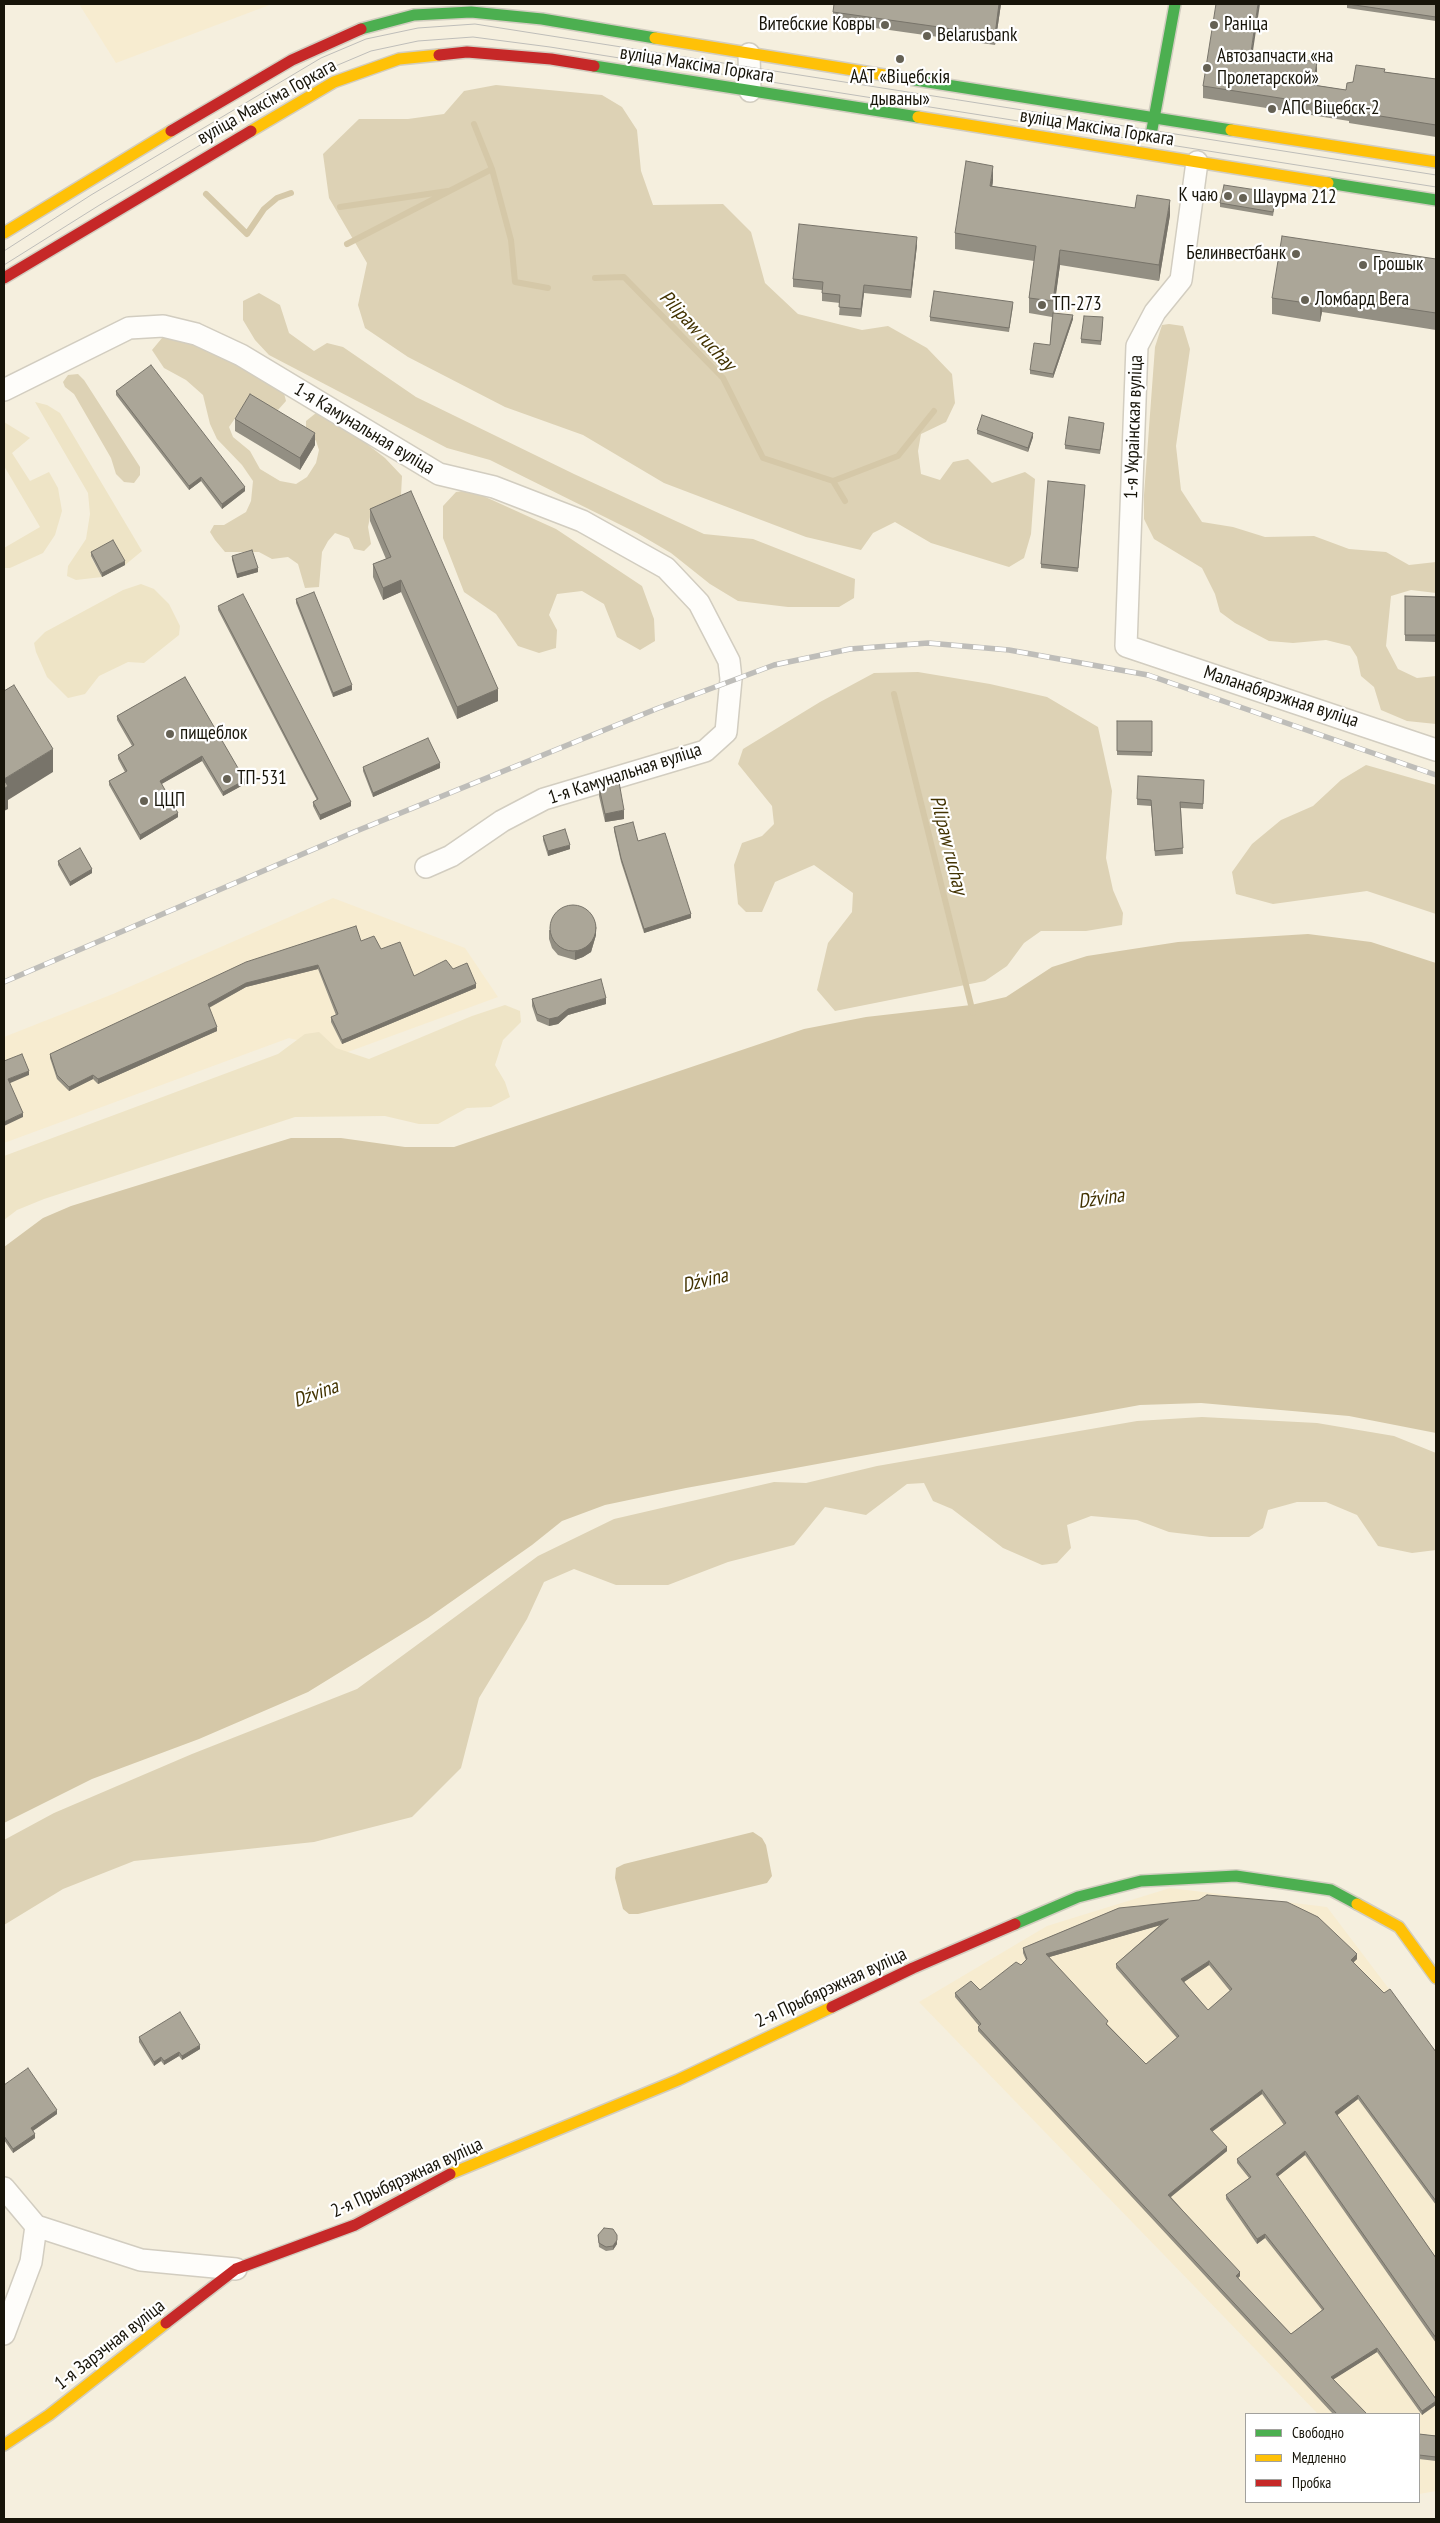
<!DOCTYPE html>
<html>
<head>
<meta charset="utf-8">
<style>
  body { margin:0 }
  #map { position:relative; width:1440px; height:2523px; overflow:hidden; background:#f5efde; font-family:"PT Sans Narrow",sans-serif }
  canvas { display:block }
  .frame { position:absolute; inset:0; border:5px solid #171409; pointer-events:none }
  .legend { position:absolute; left:1245px; top:2413px; width:175px; height:90px; box-sizing:border-box; background:#fff; border:1px solid #a2a19d; margin:0; padding:6px 9px; list-style:none; font-size:15px; color:#171409 }
  .legend li { display:flex; align-items:center; gap:10px; height:25px }
  .legend b { width:25px; border:1px solid #a2a19d }
</style>
</head>
<body>
<div id="map">
<canvas width="1440" height="2523"></canvas>
<div class="frame"></div>
<ul class="legend">
<li><b style="height:6px;background:#4caf50"></b>Свободно</li>
<li><b style="height:6px;background:#ffc107"></b>Медленно</li>
<li><b style="height:6px;background:#c62828"></b>Пробка</li>
</ul>
</div>
<script>
const context = document.querySelector('canvas').getContext('2d');
context.lineJoin = 'round';
function fill(path, color) {
  context.fillStyle = color;
  context.fill(path, 'evenodd');
}
function shape(rows) {
  const path = new Path2D();
  for (const r of rows) {
    if (r.length === 3) {
      path.moveTo(r[0] + r[2], r[1]);
      path.arc(r[0], r[1], r[2], 0, 2 * Math.PI);
      continue;
    }
    path.moveTo(r[0], r[1]);
    for (let i = 2; i < r.length; i += 2) path.lineTo(r[i], r[i + 1]);
  }
  return path;
}
function trace(path, color, width, dash) {
  context.strokeStyle = color;
  context.lineWidth = width;
  context.lineCap = dash ? 'butt' : 'round';
  context.setLineDash(dash || []);
  context.stroke(path);
}
function drawText(font, color, halo, rows, align = 'center') {
  context.font = font + ' "PT Sans Narrow",sans-serif';
  context.lineWidth = 4.5;
  context.setLineDash([]);
  context.textBaseline = 'middle';
  context.strokeStyle = halo;
  context.fillStyle = color;
  for (const [text, x, y, turn = 0] of rows) {
    context.save();
    context.translate(x, y);
    context.rotate((+turn || 0) * Math.PI / 180);
    context.textAlign = isNaN(turn) ? turn : align;
    if (halo) context.strokeText(text, 0, 0);
    context.fillText(text, 0, 0);
    context.restore();
  }
}
const built = shape([
  [79,4,272,4,116,63],
  [333,898,465,948,498,997,345,1053,289,1038,4,1143,4,1037,113,994],
  [1170,1888,1327,1907,1436,2051,1436,2491,1419,2494,1419,2414,1318,2414,919,2002,1047,1926]
]);
const green = shape([
  [35,402,47,405,60,413,142,551,125,565,113,544,91,557,102,577,76,580,67,576,68,566,86,539,90,514,88,493],
  [4,422,30,438,12,453,30,481,49,472,58,488,62,511,55,535,43,553,10,568,4,568,4,548,40,527,4,466],
  [141,584,154,589,169,604,180,626,179,635,144,663,128,662,99,676,85,694,68,698,47,677,36,652,34,643,45,632,123,590],
  [505,1005,520,1011,521,1022,503,1040,495,1065,505,1082,510,1097,491,1107,467,1108,438,1124,419,1124,385,1116,295,1117,44,1199,17,1210,4,1220,4,1156,278,1054,305,1034,319,1032,336,1048,369,1059,472,1016]
]);
const forest = shape([
  [496,85,602,95,622,107,637,130,641,171,653,205,723,204,751,232,765,283,798,314,862,330,888,326,927,348,952,374,955,403,946,422,921,434,918,451,921,474,940,480,953,462,968,459,992,483,1025,472,1035,479,1031,534,1024,558,1009,567,931,543,895,522,873,533,861,550,806,537,664,483,583,435,505,407,408,357,365,328,358,305,367,263,329,198,323,154,359,119,408,119,444,114,464,91],
  [259,293,280,305,289,333,314,351,327,343,343,347,416,397,574,474,704,534,753,539,855,579,854,598,839,607,788,607,738,601,710,584,671,553,637,533,490,460,447,448,269,355,255,340,243,320,243,301],
  [1169,324,1183,326,1190,349,1176,446,1181,490,1202,522,1233,527,1265,537,1314,536,1349,549,1386,552,1409,565,1436,562,1436,593,1411,590,1391,596,1386,646,1398,669,1417,678,1436,676,1436,724,1407,721,1381,710,1374,687,1361,676,1357,657,1350,646,1326,640,1293,643,1269,641,1235,623,1220,612,1215,594,1202,568,1154,539,1144,519,1144,495,1155,347,1162,325],
  [162,338,179,338,239,365,284,393,286,401,278,410,245,404,229,427,233,437,250,451,260,469,280,481,296,484,307,477,316,463,319,450,316,441,306,429,306,421,316,413,332,417,385,458,402,476,401,495,393,508,370,517,368,527,371,544,364,551,354,549,349,538,335,533,328,541,322,552,319,587,305,588,298,564,288,557,272,559,259,552,225,552,215,540,210,532,214,525,224,525,246,512,251,501,253,481,242,465,217,439,210,424,203,395,186,380,164,368,152,350],
  [78,374,84,380,140,467,140,475,134,483,124,482,116,474,111,458,74,394,65,387,63,382,68,375],
  [470,490,556,529,642,586,654,619,655,641,640,650,617,637,604,604,582,591,557,594,549,615,557,630,556,648,539,653,518,646,496,614,464,592,443,538,443,506,456,492],
  [918,672,990,684,1047,697,1098,727,1112,791,1106,858,1113,890,1123,913,1122,925,1086,931,1041,931,1024,943,1007,966,985,981,835,1011,817,990,828,943,852,912,853,893,814,865,775,882,762,912,746,912,738,904,734,865,742,843,762,836,774,824,772,806,738,764,743,749,820,702,874,673],
  [1366,765,1436,785,1436,914,1367,891,1273,904,1236,894,1232,872,1252,844,1281,820,1313,806,1341,780],
  [1202,1417,1317,1423,1394,1436,1436,1453,1436,1550,1412,1553,1378,1546,1357,1515,1326,1502,1297,1502,1268,1510,1263,1528,1249,1537,1210,1537,1169,1532,1137,1520,1091,1516,1067,1525,1071,1548,1057,1563,1042,1565,1003,1548,952,1509,933,1501,924,1483,907,1484,866,1515,825,1507,794,1545,728,1562,668,1585,616,1585,574,1569,544,1582,527,1619,479,1698,461,1768,412,1817,314,1842,134,1861,63,1889,4,1925,4,1840,54,1813,192,1754,357,1689,538,1556,614,1519,774,1482,806,1483,877,1466,1137,1421]
]);
const water = shape([
  [1308,934,1371,942,1436,963,1436,1433,1349,1416,1201,1403,1140,1405,686,1488,605,1505,562,1521,532,1545,428,1618,308,1692,199,1739,92,1779,4,1823,4,1247,43,1218,71,1206,291,1138,341,1138,405,1147,454,1147,804,1029,866,1017,971,1005,1006,997,1052,967,1087,956,1178,942],
  [753,1832,762,1838,766,1845,772,1876,767,1883,638,1914,629,1914,623,1909,615,1878,616,1868,624,1864]
]);
const stream = shape([
  [474,124,492,169,511,240,515,282,548,288],
  [206,194,247,234,264,209,277,198,291,193],
  [340,207,448,191],
  [347,244,492,169],
  [595,278,624,277,723,378,763,458,833,481,845,501],
  [833,481,898,456,934,411],
  [894,694,973,1013]
]);
const street = shape([
  [749,54,750,91],
  [1197,162,1181,280,1155,312,1137,346,1126,646,1436,750],
  [4,390,129,328,163,326,196,334,241,355,439,474,494,487,582,521,666,568,699,603,729,661,731,679,726,732,705,751,544,799,502,821,451,856,426,867],
  [4,2188,36,2226,31,2262,4,2334],
  [36,2226,141,2260,236,2269]
]);
const fast = shape([
  [361,29,414,15,471,12,542,19,655,38],
  [594,66,918,117],
  [909,79,1231,130],
  [1151,135,1175,4],
  [1328,183,1436,200],
  [1015,1924,1078,1897,1141,1881,1236,1876,1331,1890,1357,1904]
]);
const slow = shape([
  [655,38,909,79],
  [918,117,1328,183],
  [1231,130,1436,162],
  [251,131,334,82,399,59,439,55],
  [4,233,171,131],
  [1357,1904,1399,1927,1436,1978],
  [450,2174,678,2080,832,2007],
  [4,2445,49,2415,166,2323]
]);
const jam = shape([
  [439,55,467,52,551,59,594,66],
  [171,131,292,60,361,29],
  [4,278,251,131],
  [832,2007,913,1968,1015,1924],
  [166,2323,236,2269,355,2225,450,2174]
]);
const tram = shape([
  [4,251,91,195,321,58,366,39,418,28,475,24,1436,175],
  [4,265,98,206,326,70,371,51,418,41,473,37,550,47,1436,187]
]);
const rail = shape([
  [4,982,354,832,656,709,774,665,850,649,928,643,1009,650,1148,675,1436,775]
]);
const wall = shape([
  [1001,4,995,45,833,22,833,12],
  [1347,4,1436,4,1436,21,1347,8],
  [1253,52,1317,74,1315,85,1346,90,1353,82,1385,72,1436,79,1436,137,1349,123,1349,121,1203,98,1203,86],
  [993,181,992,186,1170,215,1159,281,1060,265,1053,313,1073,319,1053,378,1030,374,1030,370,1050,345,1052,317,1029,313,1029,298,1034,261,955,249,955,233],
  [1276,198,1273,216,1220,207,1220,203],
  [917,245,911,298,864,293,861,317,839,315,840,303,822,301,822,290,793,287,793,279],
  [1436,259,1436,330,1322,312,1320,322,1272,314,1272,298],
  [1013,306,1009,332,930,321,930,317],
  [1103,322,1101,345,1081,343,1081,339],
  [116,391,245,491,222,509,201,481,189,490,116,395],
  [235,419,315,445,300,470,235,431],
  [1104,427,1100,454,1065,449,1065,445],
  [977,430,1033,437,1028,452,977,434],
  [1085,489,1078,572,1041,568,1041,564],
  [370,509,498,701,457,719,401,592,383,600,373,577,373,564,386,559,370,521],
  [91,552,125,565,102,577,91,556],
  [232,556,258,572,237,578,232,560],
  [1405,596,1436,597,1436,642,1405,641],
  [296,599,352,690,333,697,296,603],
  [218,606,351,806,320,820,313,806,313,802,317,800,218,610],
  [185,677,245,784,223,796,202,761,161,784,178,817,140,840,109,785,109,781,125,772,118,759,118,755,132,746,117,720,117,716],
  [1117,721,1152,721,1152,756,1117,755],
  [363,767,440,768,373,797,363,771],
  [1204,780,1203,809,1181,808,1183,854,1155,856,1151,806,1137,805,1137,799],
  [599,787,624,819,605,822,599,796],
  [614,827,638,841,691,918,644,933,621,862,614,831],
  [543,836,570,849,548,856,543,840],
  [58,861,92,873,70,886,58,865],
  [549,930,596,935,591,952,583,957,575,960,558,955,552,948,549,939],
  [361,941,381,949,414,976,453,969,476,988,342,1044,331,1022,331,1017,336,1015,318,969,246,987,209,1008,217,1031,98,1084,93,1079,69,1091,57,1079,50,1058,50,1054],
  [532,999,606,1004,568,1015,558,1024,549,1026,537,1021,532,1006],
  [1119,1908,1357,1959,1353,1962,1436,2052,1436,2205,1358,2099,1336,2115,1436,2258,1436,2343,1305,2155,1277,2177,1436,2399,1422,2415,1377,2352,1333,2379,1367,2414,1333,2414,978,2031,978,2027,979,2026,955,1997,955,1993,980,1990,1021,1965,1026,1960,1023,1953,1023,1948],
  [1160,1925,1116,1964,1116,1968,1177,2038,1146,2064,1108,2025,1049,1957],
  [1209,1965,1230,1991,1208,2010,1184,1982],
  [1262,2094,1284,2125,1237,2159,1237,2163,1249,2178,1226,2195,1226,2199,1257,2244,1265,2238,1322,2310,1291,2334,1238,2278,1240,2276,1171,2197,1227,2151,1212,2132],
  [139,2037,200,2049,182,2060,179,2056,164,2065,161,2061,154,2066,139,2042],
  [4,2085,57,2114,33,2131,35,2138,13,2153,4,2140],
  [598,2235,617,2244,613,2250,606,2251,599,2247],
  [1419,2434,1436,2436,1436,2461,1419,2459]
]);
const shadedWall = shape([
  [999,4,1001,4,995,45,995,35],
  [1258,4,1260,4,1251,64,1251,52],
  [1317,62,1317,74,1313,97,1313,85],
  [993,166,993,181,990,201,990,186],
  [1170,200,1170,215,1159,281,1159,265],
  [917,237,917,245,911,298,911,290],
  [1060,250,1060,265,1053,317,1053,301],
  [864,285,864,293,861,317,861,309],
  [1322,296,1322,312,1320,322,1320,305],
  [1073,315,1073,319,1053,378,1053,374],
  [315,433,315,445,300,470,300,458],
  [1033,433,1033,437,1028,452,1028,448],
  [201,477,201,481,189,490,189,486],
  [245,487,245,491,222,509,222,504],
  [125,561,125,565,102,577,102,573],
  [258,568,258,572,237,578,237,574],
  [401,580,401,592,383,600,383,588],
  [352,685,352,690,333,697,333,693],
  [498,689,498,701,457,719,457,707],
  [53,749,53,772,8,800,8,809,4,811,4,779],
  [202,756,202,761,160,785,160,781],
  [440,763,440,768,373,797,373,793],
  [245,780,245,784,223,796,223,792],
  [351,802,351,806,320,820,320,815],
  [624,810,624,819,605,822,605,814],
  [178,813,178,817,140,840,140,835],
  [570,845,570,849,548,856,548,851],
  [92,869,92,873,70,886,70,882],
  [691,914,691,918,644,933,644,929],
  [596,926,596,935,591,952,583,957,575,960,575,952],
  [318,965,318,969,246,987,208,1008,208,1004,246,983],
  [476,984,476,988,342,1044,342,1040],
  [606,998,606,1004,568,1015,558,1024,549,1026,549,1019,568,1009],
  [217,1027,217,1031,98,1084,98,1079],
  [29,1071,29,1075,8,1084,8,1079],
  [93,1075,93,1079,69,1091,69,1087],
  [23,1113,23,1117,4,1126,4,1122],
  [1168,1919,1168,1923,1046,1958,1046,1954],
  [1357,1954,1357,1959,1351,1965,1351,1960],
  [1209,1961,1209,1965,1181,1984,1181,1979],
  [200,2045,200,2049,182,2060,182,2056],
  [179,2052,179,2056,164,2065,164,2061],
  [161,2057,161,2061,154,2066,154,2062],
  [1262,2090,1262,2094,1210,2133,1210,2129],
  [1358,2095,1358,2099,1335,2117,1335,2112],
  [57,2110,57,2114,31,2132,31,2128],
  [35,2134,35,2138,13,2153,13,2149],
  [1227,2147,1227,2151,1168,2199,1168,2195],
  [1305,2151,1305,2155,1276,2178,1276,2174],
  [1265,2234,1265,2238,1257,2244,1257,2239],
  [617,2240,617,2244,613,2250,613,2246],
  [1240,2272,1240,2276,1236,2280,1236,2276],
  [1377,2348,1377,2352,1331,2381,1331,2377],
  [1436,2401,1436,2405,1422,2415,1422,2411]
]);
const building = shape([
  [834,4,999,4,995,35,833,12,834,4],
  [1216,4,1258,4,1251,52,1317,62,1313,85,1346,90,1347,83,1353,82,1356,65,1385,69,1384,72,1436,79,1436,125,1349,111,1350,109,1203,86,1216,4],
  [1348,4,1436,4,1436,17,1348,4],
  [966,161,993,166,990,186,1135,208,1137,195,1170,200,1159,265,1060,250,1053,301,1029,298,1036,246,955,233,966,161],
  [1224,185,1276,193,1273,212,1220,203,1224,185],
  [799,224,917,237,911,290,864,285,861,309,839,307,840,295,822,293,823,282,793,279,799,224],
  [1282,236,1436,259,1436,313,1322,296,1320,305,1272,298,1282,236],
  [934,291,1013,302,1009,328,930,317,934,291],
  [1053,313,1073,315,1053,374,1030,370,1034,343,1050,345,1053,313],
  [1084,316,1103,317,1101,341,1081,339,1084,316],
  [151,365,245,487,222,504,201,477,189,486,116,391,151,365],
  [250,394,315,433,300,458,235,419,250,394],
  [982,415,1033,433,1028,448,977,430,982,415],
  [1069,417,1104,423,1100,450,1065,445,1069,417],
  [1048,481,1085,485,1078,568,1041,564,1048,481],
  [411,491,498,689,457,707,401,580,383,588,373,564,391,557,370,509,411,491],
  [113,540,125,561,102,573,91,552,113,540],
  [252,550,258,568,237,574,232,556,252,550],
  [314,592,352,685,333,693,296,599,314,592],
  [243,594,351,802,320,815,313,802,318,799,218,606,243,594],
  [1405,596,1436,597,1436,635,1405,635,1405,596],
  [185,677,245,780,223,792,202,756,160,781,178,813,140,835,109,781,127,771,118,755,134,745,117,716,185,677],
  [14,685,53,749,4,779,4,691,14,685],
  [1117,721,1152,721,1152,752,1117,751,1117,721],
  [428,738,440,763,373,793,363,767,428,738],
  [1138,776,1204,780,1203,804,1180,802,1183,848,1155,851,1151,800,1137,799,1138,776],
  [4,780,8,786,4,789,4,780],
  [619,782,624,810,605,814,599,787,619,782],
  [633,822,638,841,665,833,691,914,644,929,621,858,614,827,633,822],
  [565,829,570,845,548,851,543,836,565,829],
  [80,848,92,869,70,882,58,861,80,848],
  [573,928,23],
  [356,926,361,941,374,936,381,949,400,942,414,976,446,960,453,969,467,963,476,984,342,1040,331,1017,338,1014,318,965,246,983,208,1004,217,1027,98,1079,93,1075,69,1087,57,1075,50,1054,246,962,356,926],
  [601,979,606,998,568,1009,558,1017,549,1019,537,1014,532,999,601,979],
  [22,1054,29,1071,8,1079,23,1113,4,1122,4,1061,22,1054],
  [1207,1895,1287,1902,1318,1917,1357,1954,1351,1960,1384,1993,1390,1989,1436,2052,1436,2201,1358,2095,1335,2112,1436,2258,1436,2338,1305,2151,1276,2174,1436,2399,1436,2401,1422,2411,1377,2348,1331,2377,1367,2414,1337,2414,978,2027,981,2024,955,1993,971,1981,980,1990,1016,1962,1021,1965,1027,1959,1023,1948,1119,1908,1199,1900,1207,1895],
  [1168,1919,1116,1964,1179,2036,1146,2064,1106,2024,1108,2021,1046,1954,1168,1919],
  [1209,1961,1232,1989,1208,2010,1181,1979,1209,1961],
  [1262,2090,1286,2123,1237,2159,1251,2177,1226,2195,1257,2239,1265,2234,1324,2309,1291,2334,1236,2276,1240,2272,1168,2195,1227,2147,1210,2129,1262,2090],
  [180,2012,200,2045,182,2056,179,2052,164,2061,161,2057,154,2062,139,2037,180,2012],
  [28,2068,57,2110,31,2128,35,2134,13,2149,4,2136,4,2085,28,2068],
  [604,2228,613,2229,617,2235,617,2240,613,2246,606,2247,599,2243,598,2235,604,2228],
  [1419,2434,1436,2436,1436,2457,1419,2455,1419,2434]
]);
const markers = [
  [885,25,5,"#656154"],
  [1214,25,5,"#656154"],
  [927,36,5,"#656154"],
  [900,59,5,"#656154"],
  [1207,68,5,"#656154"],
  [1272,109,5,"#656154"],
  [1228,196,5,"#656154"],
  [1243,198,5,"#656154"],
  [1296,254,5,"#656154"],
  [1363,265,5,"#656154"],
  [1305,300,5,"#656154"],
  [1042,305,5,"#656154"],
  [170,734,5,"#656154"],
  [227,779,5,"#656154"],
  [144,801,5,"#656154"]
];
const poiNames = [
  ["Витебские Ковры",875,25,"right"],
  ["Раніца",1224,25],
  ["Belarusbank",937,36],
  ["Автозапчасти «на",1217,57],
  ["Пролетарской»",1217,79],
  ["ААТ «Віцебскія",900,78,"center"],
  ["дываны»",900,100,"center"],
  ["АПС Віцебск-2",1282,109],
  ["К чаю",1218,196,"right"],
  ["Шаурма 212",1253,198],
  ["Белинвестбанк",1286,254,"right"],
  ["Грошык",1373,265],
  ["Ломбард Вега",1315,300],
  ["ТП-273",1052,305],
  ["пищеблок",180,734],
  ["ТП-531",237,779],
  ["ЦЦП",154,801]
];
const streetNames = [
  ["вуліца Максіма Горкага",697,65,9],
  ["вуліца Максіма Горкага",267,102,-29],
  ["вуліца Максіма Горкага",1097,128,9],
  ["1-я Украінская вуліца",1134,427,-88],
  ["1-я Камунальная вуліца",364,429,31],
  ["Маланабярэжная вуліца",1281,697,18],
  ["1-я Камунальная вуліца",625,774,-18],
  ["2-я Прыбярэжная вуліца",831,1988,-25],
  ["2-я Прыбярэжная вуліца",407,2178,-25],
  ["1-я Зарэчная вуліца",110,2345,-38]
];
const waterNames = [
  ["Pilipaw ruchay",697,331,47],
  ["Pilipaw ruchay",948,845,76],
  ["Dźvina",1101,1199,-8],
  ["Dźvina",705,1281,-14],
  ["Dźvina",316,1394,-20]
];
fill(built, '#f7ecd0');
fill(green, '#eee4c6');
fill(forest, '#ddd2b5');
fill(water, '#d5c8a8');
trace(stream, '#d5c8a8', 6);
trace(street, '#d2cdc0', 24);
trace(fast, '#d2cdc0', 14);
trace(slow, '#d2cdc0', 14);
trace(jam, '#d2cdc0', 14);
trace(street, '#fefdfa', 21);
trace(fast, '#4caf50', 11);
trace(slow, '#ffc107', 11);
trace(jam, '#c62828', 11);
trace(tram, '#bebdb9', 1);
trace(rail, '#bebdb9', 5.5);
trace(rail, '#fff', 4, [11]);
fill(wall, '#938f83');
fill(shadedWall, '#78746a');
fill(building, '#aba698');
trace(building, '#78746a', 1);
for (const [x, y, r, color] of markers) {
  const dot = new Path2D();
  dot.arc(x, y, r, 0, 2 * Math.PI);
  context.fillStyle = color;
  context.fill(dot);
  trace(dot, '#fff', 2);
}
drawText('19px', '#171409', '#fff', poiNames, 'left');
drawText('19px', '#171409', '#fff', streetNames);
drawText('italic 20px', '#423200', '#fff', waterNames);
</script>
</body>
</html>
